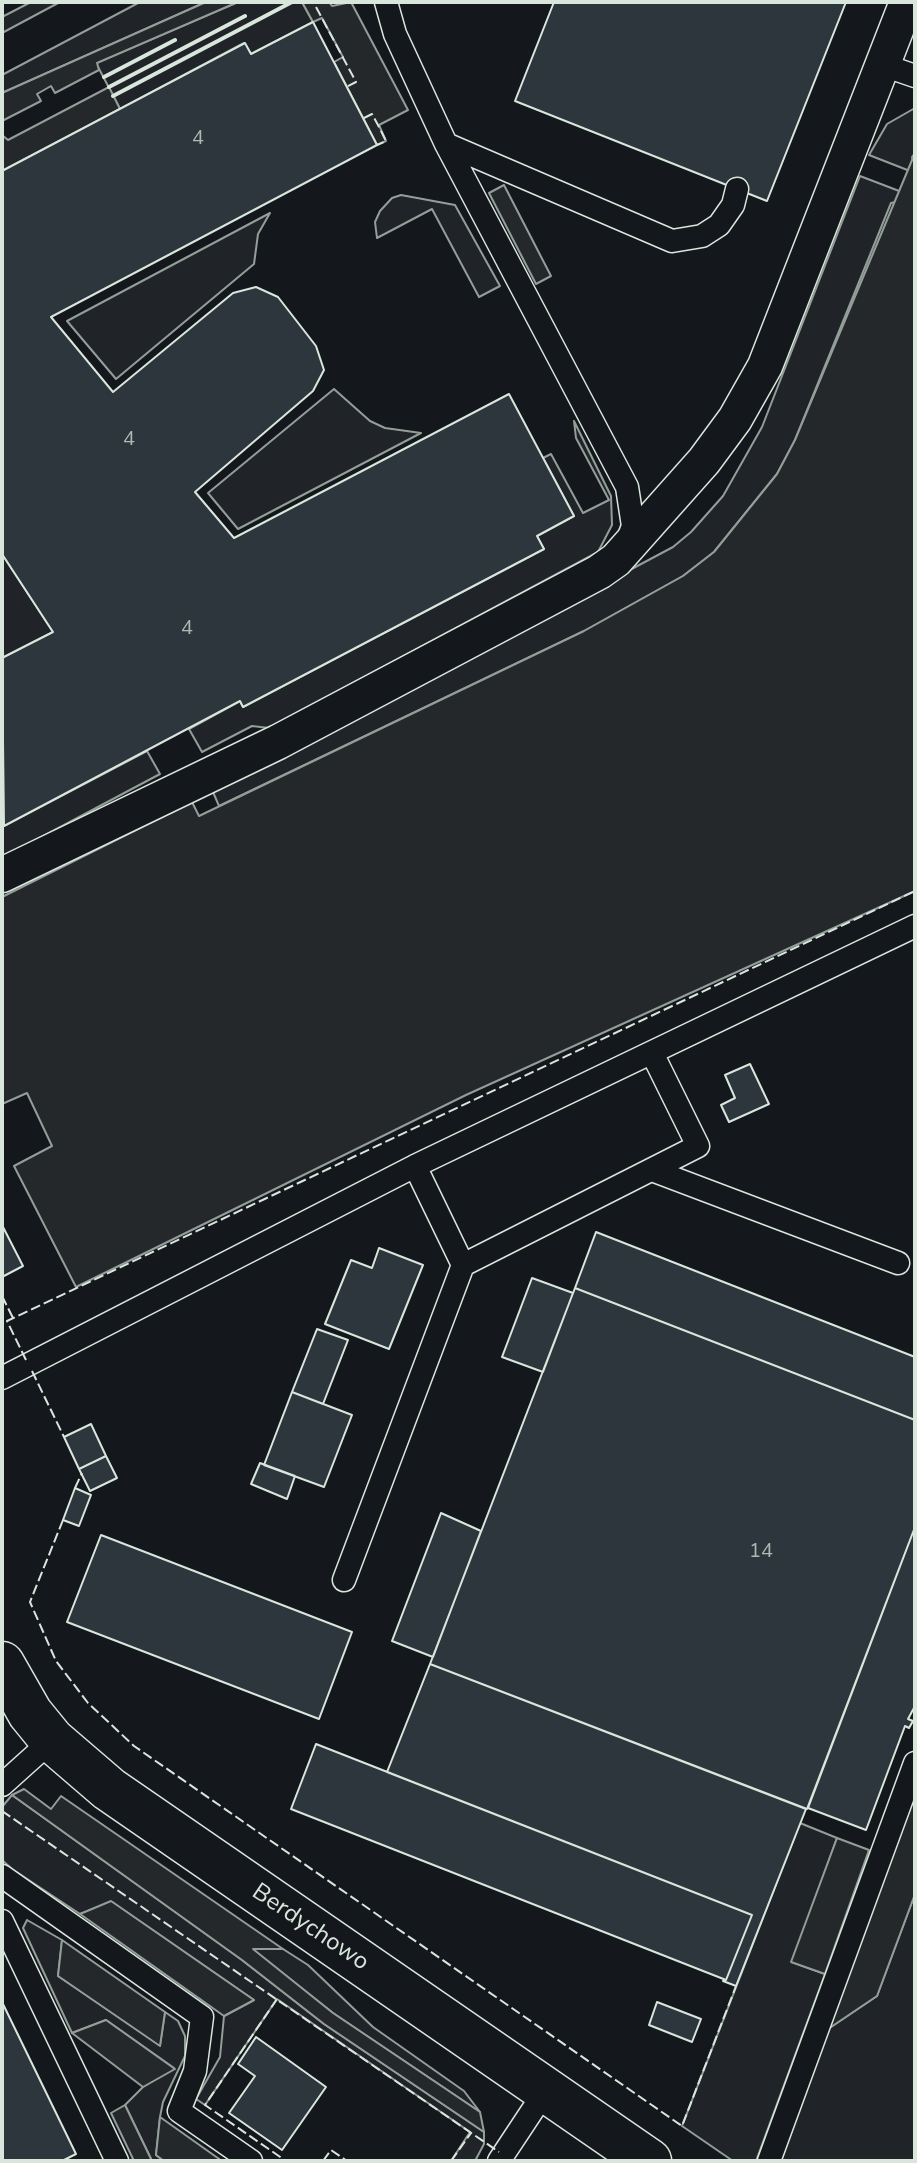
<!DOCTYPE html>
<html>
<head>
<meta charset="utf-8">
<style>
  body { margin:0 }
  #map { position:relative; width:917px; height:2163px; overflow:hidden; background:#14181c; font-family:"Nunito Sans",sans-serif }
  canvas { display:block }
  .frame { position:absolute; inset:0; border:4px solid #d8e6dc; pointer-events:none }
</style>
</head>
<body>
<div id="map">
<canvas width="917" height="2163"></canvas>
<div class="frame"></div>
</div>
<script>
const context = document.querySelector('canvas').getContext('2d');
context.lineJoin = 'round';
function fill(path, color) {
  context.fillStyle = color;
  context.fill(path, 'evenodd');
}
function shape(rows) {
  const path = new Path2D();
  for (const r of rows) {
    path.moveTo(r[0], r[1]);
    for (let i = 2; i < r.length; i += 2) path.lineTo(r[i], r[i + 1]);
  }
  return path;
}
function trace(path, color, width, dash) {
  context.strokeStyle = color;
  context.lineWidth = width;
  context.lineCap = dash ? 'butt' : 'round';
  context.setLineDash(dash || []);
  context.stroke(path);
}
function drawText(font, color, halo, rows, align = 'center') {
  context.font = font + ' "Nunito Sans",sans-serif';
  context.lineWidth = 6;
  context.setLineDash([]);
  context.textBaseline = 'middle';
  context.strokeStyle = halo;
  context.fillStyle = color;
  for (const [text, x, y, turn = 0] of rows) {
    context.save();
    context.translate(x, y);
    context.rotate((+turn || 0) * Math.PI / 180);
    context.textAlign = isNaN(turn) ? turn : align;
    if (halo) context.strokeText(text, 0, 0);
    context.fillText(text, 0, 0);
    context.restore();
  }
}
const green = shape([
  [31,2,60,2,2,33,2,17,31,2],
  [140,2,206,2,2,93,2,75,140,2],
  [238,2,302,2,313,22,251,54,244,43,120,109,96,63,238,2],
  [915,108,915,153,912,157,915,173,869,155,887,124,915,108],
  [860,176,907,194,900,201,891,203,795,440,777,474,714,552,683,576,584,631,219,806,213,792,673,547,691,532,723,496,762,427,860,176],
  [401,195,455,205,500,286,479,297,432,209,377,238,375,222,380,211,392,198,401,195],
  [270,213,258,234,254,264,116,379,67,321,270,213],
  [334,389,370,421,385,428,421,433,238,529,208,493,334,389],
  [574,421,611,496,612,525,598,552,269,728,252,726,202,752,189,729,240,701,243,707,544,549,537,536,574,516,543,458,551,454,583,513,609,500,576,438,574,421],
  [2,554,53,632,2,658,2,554],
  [147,751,160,774,2,858,2,827,147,751],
  [12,1795,242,1960,324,2024,484,2132,484,2144,475,2161,451,2161,470,2132,277,1999,205,2105,196,2099,220,2057,224,2016,254,2000,112,1902,80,1914,12,1869,2,1860,2,1807,12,1795],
  [800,1823,837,1838,792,1962,825,1974,756,2161,733,2161,682,2126,800,1823],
  [915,1894,915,2161,781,2161,828,2029,877,1996,915,1894],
  [27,1920,62,1940,58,1976,160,2045,165,2012,178,2021,185,2036,185,2056,163,2102,160,2117,156,2155,164,2161,152,2161,125,2105,143,2087,174,2068,106,2020,72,2033,23,1928,27,1920],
  [252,1949,283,1949,308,1965,373,2027,464,2091,480,2112,333,2013,252,1949]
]);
const parking = shape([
  [206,2,238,2,97,63,99,70,55,93,51,86,37,94,41,101,2,121,2,93,206,2],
  [302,2,329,2,332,6,351,2,408,110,379,125,386,141,377,145,334,62,343,57,322,18,313,22,302,2],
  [109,87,120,109,2,171,2,135,8,140,109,87],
  [915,153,915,891,466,1095,76,1287,14,1166,52,1146,27,1093,2,1104,2,897,192,802,199,816,584,631,683,576,714,552,777,474,795,440,915,153],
  [504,185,551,276,536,284,489,193,504,185],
  [24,1789,51,1809,61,1796,283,1949,253,1949,333,2013,480,2112,484,2132,324,2024,242,1960,12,1795,24,1789],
  [915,1795,915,1894,877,1996,828,2029,915,1795],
  [837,1838,869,1850,825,1974,791,1962,837,1838],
  [111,1901,254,2000,224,2016,80,1914,111,1901],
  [62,1940,165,2012,160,2046,58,1976,62,1940],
  [106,2020,175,2069,143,2087,72,2033,106,2020],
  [125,2105,152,2161,134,2161,111,2113,125,2105],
  [160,2117,222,2161,164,2161,156,2155,160,2117]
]);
const building = shape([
  [554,2,846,2,767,201,515,101,554,2],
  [313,22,377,145,51,317,113,392,233,293,256,287,278,297,316,346,324,370,313,391,195,492,234,538,509,394,574,516,537,536,544,549,243,707,240,701,4,826,2,658,53,632,2,554,2,171,245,43,251,54,313,22],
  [750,1064,769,1104,729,1122,721,1105,735,1098,725,1075,750,1064],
  [2,1225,23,1266,2,1277,2,1225],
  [596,1232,915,1357,915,1420,575,1288,596,1232],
  [379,1248,423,1265,389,1349,325,1324,351,1260,372,1268,379,1248],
  [532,1278,573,1293,543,1372,502,1357,532,1278],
  [575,1288,915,1420,915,1527,807,1809,430,1664,575,1288],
  [317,1329,348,1340,323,1404,292,1392,317,1329],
  [292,1392,352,1415,324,1487,264,1465,292,1392],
  [91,1424,106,1456,79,1469,64,1437,91,1424],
  [106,1456,117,1478,90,1491,79,1469,106,1456],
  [260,1463,295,1476,287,1499,251,1484,260,1463],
  [75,1488,91,1495,79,1526,63,1520,75,1488],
  [441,1513,481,1531,433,1657,392,1641,441,1513],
  [915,1527,915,1706,908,1719,913,1721,909,1728,905,1726,866,1830,808,1808,915,1527],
  [101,1535,352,1632,319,1719,67,1622,101,1535],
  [430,1664,806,1809,736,1986,723,1981,726,1980,752,1915,387,1772,430,1664],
  [316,1744,752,1915,726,1980,291,1809,316,1744],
  [2,2002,76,2154,62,2161,2,2161,2,2002],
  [657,2002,701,2019,692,2042,649,2025,657,2002],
  [256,2037,326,2087,282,2150,229,2113,255,2076,238,2064,256,2037]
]);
const service = shape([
  [386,2,395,34,446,144,627,487,633,526,627,542],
  [883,65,915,76],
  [446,144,672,241,702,236,719,225,733,205,737,189],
  [415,1166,463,1265,698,1146,652,1053],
  [652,1170,898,1263],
  [2,1378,415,1166,915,926],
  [344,1580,463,1265],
  [2,1785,52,1740],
  [2,1876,202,2017,195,2071,179,2111,251,2161],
  [2,1921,117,2161],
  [499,2161,546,2090],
  [769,2161,915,1763]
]);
const pedestrian = shape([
  [2,875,278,742,599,572,616,560,704,461,735,419,765,366,907,2]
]);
const minor = shape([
  [2,1664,30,1713,52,1740,109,1789,649,2161]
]);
const fence = shape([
  [316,7,356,82,346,87],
  [364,118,372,114,378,125,386,141,377,145],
  [2,1296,13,1318],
  [26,1360,7,1321,915,891],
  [32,1371,64,1437],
  [75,1488,82,1473],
  [63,1520,30,1602,56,1661,88,1703,134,1746,682,2126,736,1986],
  [2,1811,499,2152],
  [277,1999,205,2105,286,2161],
  [323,2161,331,2150,347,2161],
  [451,2161,471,2133]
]);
const wall = shape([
  [104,77,175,40],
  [109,87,245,16],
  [113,96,292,2]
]);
const numberNames = [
  ["4",198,139],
  ["4",129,440],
  ["4",187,629],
  ["14",761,1552]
];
const streetNames = [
  ["Berdychowo",310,1928,34]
];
fill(green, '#202428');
trace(green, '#939e99', 2);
fill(parking, '#24282b');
trace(parking, '#939e99', 2);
fill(building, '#2c363c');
trace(building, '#d8e6dc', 2);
trace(service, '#d8e6dc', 25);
trace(pedestrian, '#d8e6dc', 37);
trace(minor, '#d8e6dc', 47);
trace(service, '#14181c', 22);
trace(pedestrian, '#14181c', 34);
trace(minor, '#14181c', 44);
trace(fence, '#d8e6dc', 2, [10, 4]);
trace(wall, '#d8e6dc', 4);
drawText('20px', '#adbab4', null, numberNames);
drawText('24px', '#d8e6dc', '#14181c', streetNames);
</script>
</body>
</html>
